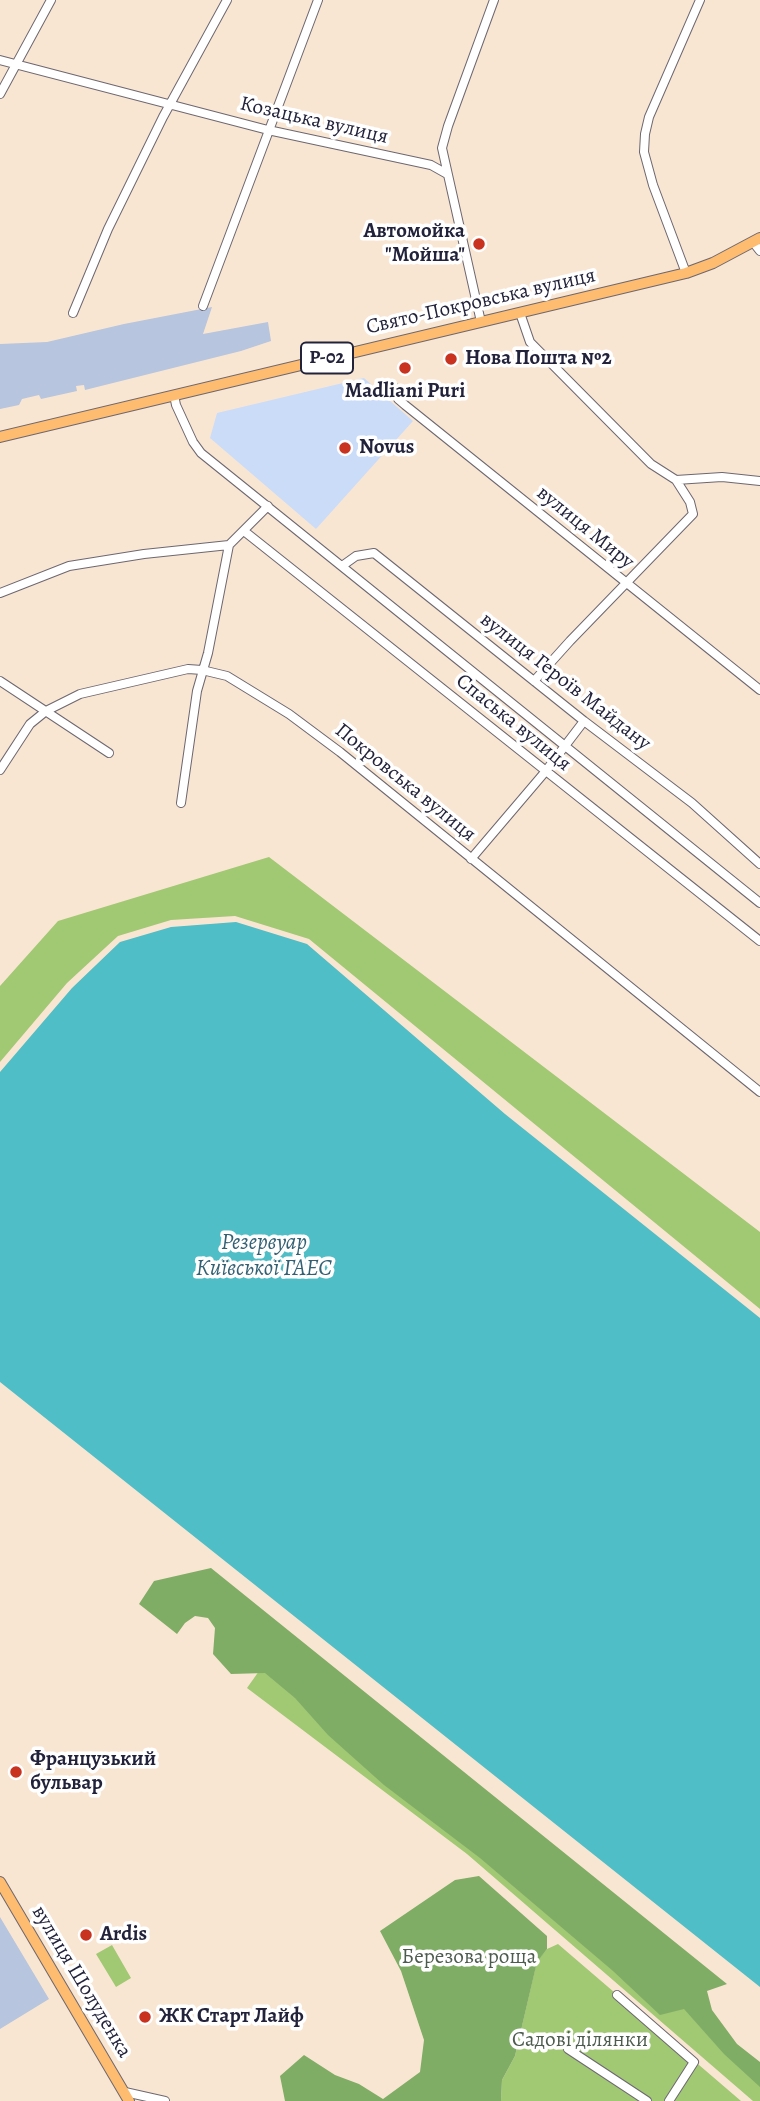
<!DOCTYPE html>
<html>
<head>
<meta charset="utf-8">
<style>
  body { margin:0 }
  canvas { display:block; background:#f8e6d2 }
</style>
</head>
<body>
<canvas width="760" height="2101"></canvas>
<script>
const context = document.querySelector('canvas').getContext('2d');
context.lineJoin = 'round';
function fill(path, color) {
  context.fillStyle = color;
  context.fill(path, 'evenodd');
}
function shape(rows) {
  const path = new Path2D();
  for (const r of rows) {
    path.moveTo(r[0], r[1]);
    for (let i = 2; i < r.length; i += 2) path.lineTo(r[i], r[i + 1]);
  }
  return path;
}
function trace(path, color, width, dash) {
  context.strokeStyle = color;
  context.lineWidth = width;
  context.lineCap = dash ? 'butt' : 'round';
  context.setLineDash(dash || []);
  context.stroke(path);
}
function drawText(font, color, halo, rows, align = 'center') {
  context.font = font + ' Alegreya,serif';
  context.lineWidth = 7;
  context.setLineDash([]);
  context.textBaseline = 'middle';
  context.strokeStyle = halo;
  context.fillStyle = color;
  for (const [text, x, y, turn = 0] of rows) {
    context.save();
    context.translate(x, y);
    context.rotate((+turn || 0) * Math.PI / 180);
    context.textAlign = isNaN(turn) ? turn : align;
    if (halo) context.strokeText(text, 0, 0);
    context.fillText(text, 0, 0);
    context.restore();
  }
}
const built = shape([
  [364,378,413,421,316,529,210,438,217,413]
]);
const industrial = shape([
  [212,307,203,334,268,322,271,341,241,351,85,390,84,385,76,386,77,391,41,399,39,395,22,399,19,405,0,409,0,344,47,342,124,324],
  [0,1917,49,1999,0,2029]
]);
const green = shape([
  [269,857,760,1232,760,1309,309,939,235,916,171,920,118,936,67,983,0,1062,0,986,58,921],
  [264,1664,760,2063,760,2101,753,2101,467,1854,247,1688],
  [558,1944,741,2101,501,2101,502,2080,515,2056,537,1961,547,1949],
  [112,1945,131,1978,116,1987,96,1954]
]);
const forest = shape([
  [211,1568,727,1984,707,1991,712,2010,737,2044,760,2062,760,2087,724,2054,684,2009,660,2015,613,1971,480,1858,384,1785,328,1735,295,1698,265,1673,231,1674,213,1654,215,1628,208,1618,195,1616,185,1623,177,1634,139,1604,154,1581],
  [479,1876,547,1936,547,1949,537,1962,515,2056,502,2080,501,2101,285,2101,280,2076,304,2055,335,2075,359,2084,383,2099,420,2072,424,2040,401,1971,380,1931,455,1880]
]);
const water = shape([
  [236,922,307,944,505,1114,760,1318,760,1987,0,1382,0,1072,72,988,120,942,171,927]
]);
const minor = shape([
  [0,60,268,130,431,165,447,174],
  [0,94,51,0],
  [753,242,760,251],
  [686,273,653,185,644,152,645,134,649,117,700,0],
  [203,306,318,0],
  [73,313,108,229,163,117,227,0],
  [520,313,530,342,651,464,676,480,722,477,760,481],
  [481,322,442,148,448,126,494,0],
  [395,388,398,399,405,405,760,690],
  [174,395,176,405,193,442,201,453,760,903],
  [244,531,760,941],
  [342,566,356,556,374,553,584,721,692,803,760,864],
  [0,593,69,566,144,554,229,545],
  [0,681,109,753],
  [534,681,570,641,693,514,690,502,676,480],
  [0,770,30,724,46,711,80,694,188,669,202,670,227,676,289,714,340,752,760,1092],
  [181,803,197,691,208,653,229,545,268,506],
  [471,859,545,772,584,721],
  [617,1995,694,2062,669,2101],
  [568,2049,647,2101],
  [125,2092,165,2101]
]);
const major = shape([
  [0,437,686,273,713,263,760,238],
  [0,1882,129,2101]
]);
const markers = [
  [479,244,7,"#c8321e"],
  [451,359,7,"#c8321e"],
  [405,368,7,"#c8321e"],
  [345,448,7,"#c8321e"],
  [16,1772,7,"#c8321e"],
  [86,1935,7,"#c8321e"],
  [145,2017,7,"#c8321e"]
];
const shields = [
  [327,358,52]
];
const shieldNames = [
  ["Р-02",327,358]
];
const streetNames = [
  ["Козацька вулиця",314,121,13],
  ["Свято-Покровська вулиця",481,302,-13],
  ["вулиця Миру",585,528,39],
  ["вулиця Героїв Майдану",565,682,38],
  ["Спаська вулиця",513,723,39],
  ["Покровська вулиця",405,783,39],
  ["вулиця Шолуденка",81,1982,59]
];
const poiNames = [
  ["Автомойка",465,232,"right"],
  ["\"Мойша\"",465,256,"right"],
  ["Нова Пошта №2",465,359],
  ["Madliani Puri",405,392,"center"],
  ["Novus",359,448],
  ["Французький",30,1760],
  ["бульвар",30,1784],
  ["Ardis",100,1935],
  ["ЖК Старт Лайф",159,2017]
];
const parkNames = [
  ["Березова роща",469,1958],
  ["Садові ділянки",580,2041]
];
const waterNames = [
  ["Резервуар",264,1243],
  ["Київської ГАЕС",264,1269]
];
fill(built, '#cbdcf9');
fill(industrial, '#b7c5de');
fill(green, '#a1c974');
fill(forest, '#80ad66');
fill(water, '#50bec6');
trace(minor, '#6d6770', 10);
trace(major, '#6d6770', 12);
trace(minor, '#fff', 8);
trace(major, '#fdbc6f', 10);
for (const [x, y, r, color] of markers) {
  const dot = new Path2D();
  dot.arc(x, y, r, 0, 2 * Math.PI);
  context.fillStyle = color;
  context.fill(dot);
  trace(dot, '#fff', 2.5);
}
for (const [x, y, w] of shields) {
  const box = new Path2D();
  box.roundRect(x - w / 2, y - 15.5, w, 31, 5);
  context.fillStyle = '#fff';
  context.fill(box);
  trace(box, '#22223b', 2);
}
drawText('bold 19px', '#22223b', null, shieldNames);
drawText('21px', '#22223b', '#fff', streetNames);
drawText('bold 21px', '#22223b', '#fff', poiNames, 'left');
drawText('21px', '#4e5c4f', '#fff', parkNames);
drawText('italic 23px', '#346073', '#fff', waterNames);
</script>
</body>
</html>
